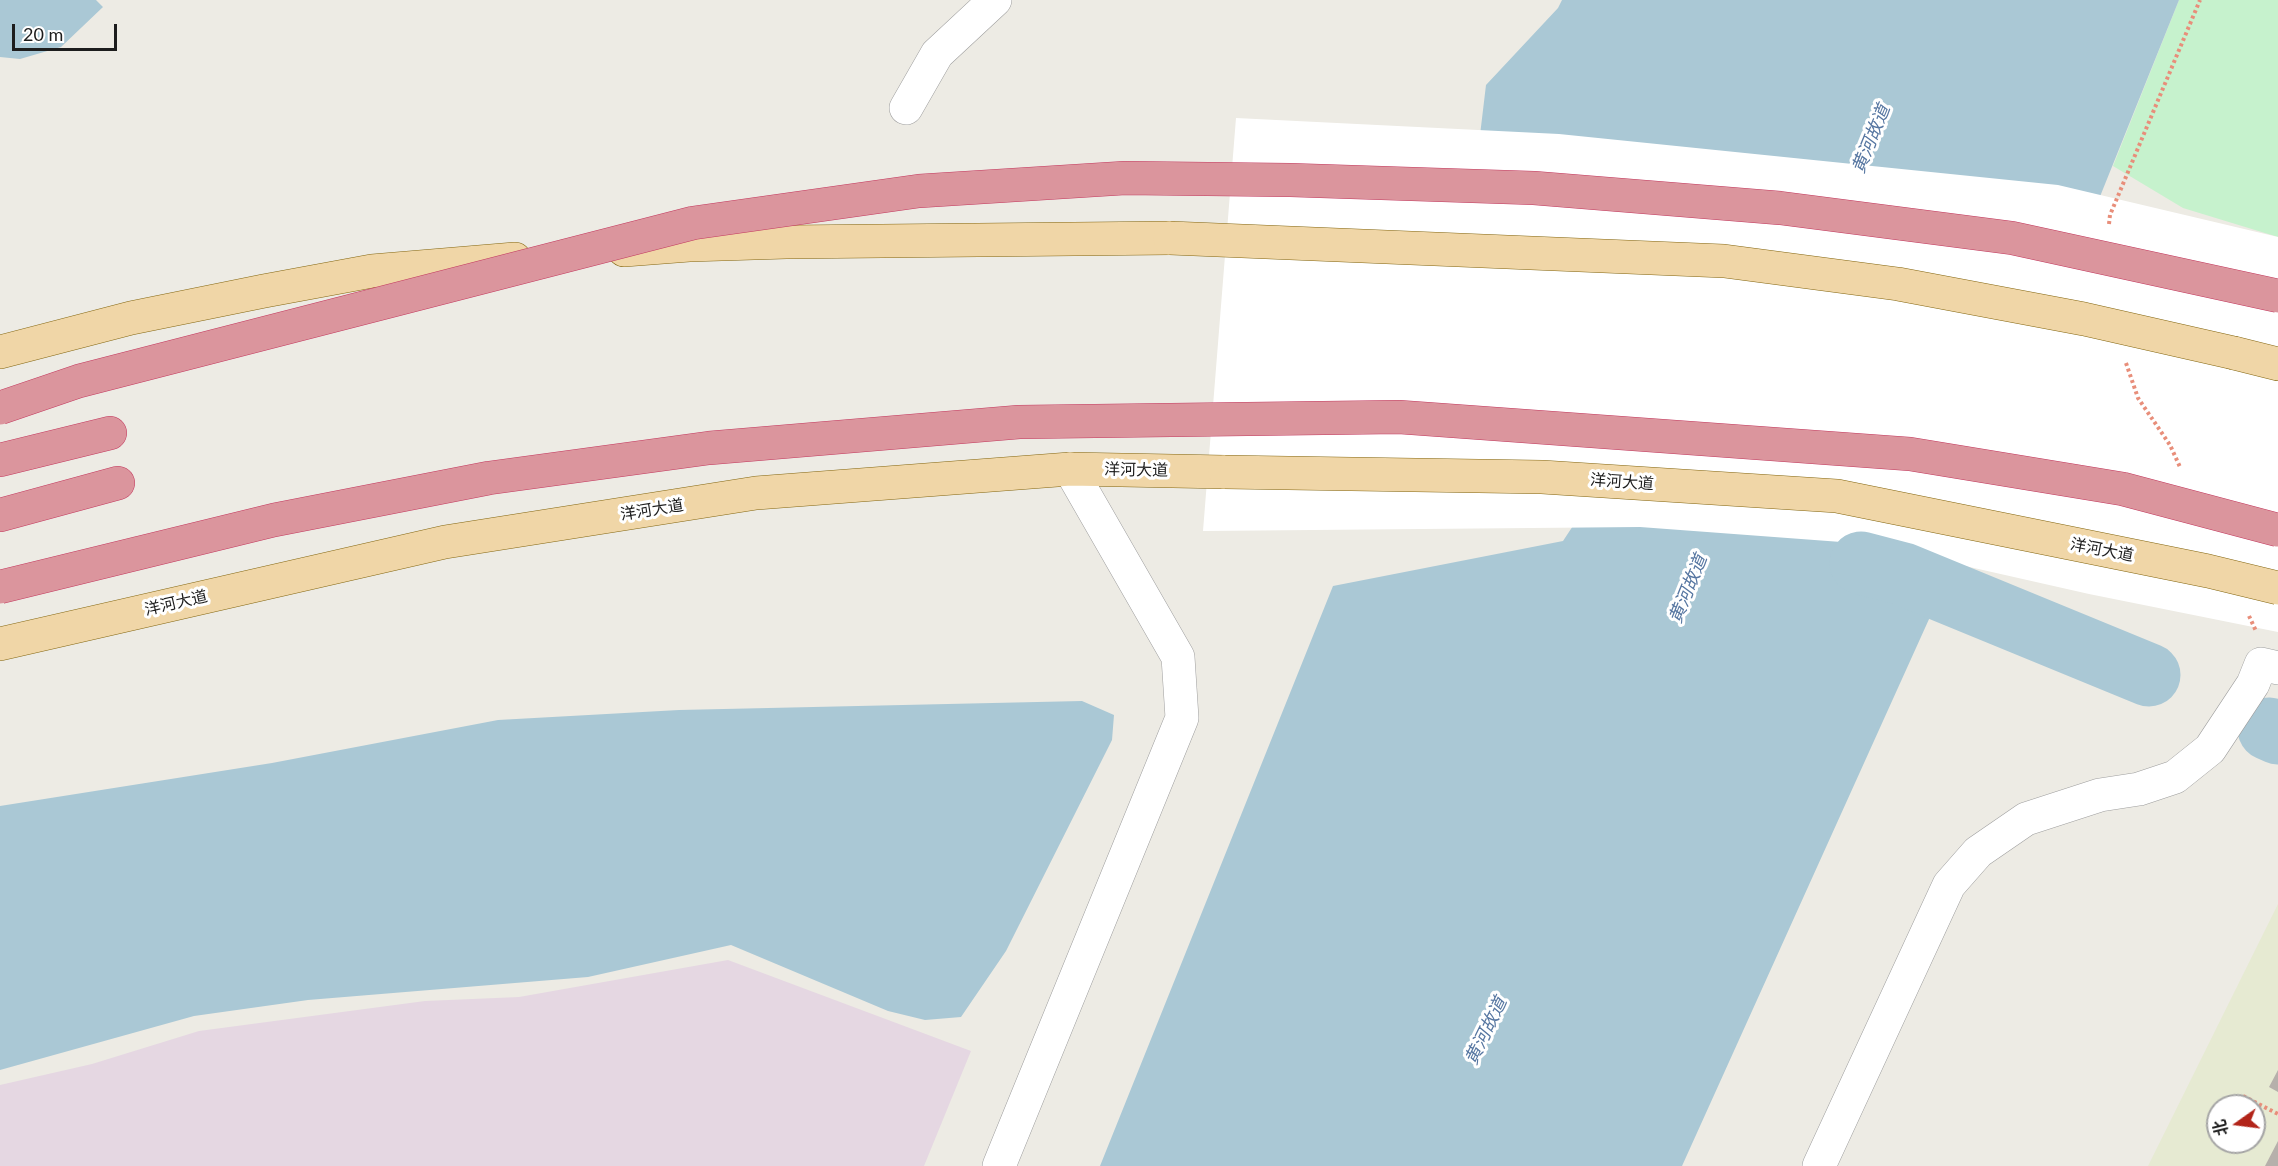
<!DOCTYPE html>
<html>
<head>
<meta charset="utf-8">
<style>
  body { margin:0 }
  #map { position:relative; width:2278px; height:1166px; overflow:hidden; background:#edebe4; font-family:Lato,"Noto Sans SC",sans-serif }
  canvas { display:block }
  .north { position:absolute; left:2206px; top:1094px; width:60px; height:60px; box-sizing:border-box; background:#fff; border:2px solid #a5a5a5; border-radius:50%; rotate:256deg; font-size:16px; font-weight:700; line-height:24px; text-align:center; color:#1d1d1d }
  .north::after { content:''; display:block; margin:auto; width:21px; height:27px; background:#b22419; clip-path:polygon(50% 0,100% 100%,50% 72%,0 100%) }
  .scale { position:absolute; left:12px; top:24px; width:105px; height:27px; box-sizing:border-box; border:3px solid #1d1d1d; border-top:0; padding-left:8px; font-size:18px; line-height:21px; white-space:nowrap; color:#1d1d1d; -webkit-text-stroke:4px #fff; paint-order:stroke }
</style>
</head>
<body>
<div id="map">
<canvas width="2278" height="1166"></canvas>
<div class="north">北</div>
<div class="scale">20 m</div>
</div>
<script>
const context = document.querySelector('canvas').getContext('2d');
context.lineJoin = 'round';
function fill(path, color) {
  context.fillStyle = color;
  context.fill(path, 'evenodd');
}
function shape(rows) {
  const path = new Path2D();
  for (const r of rows) {
    path.moveTo(r[0], r[1]);
    for (let i = 2; i < r.length; i += 2) path.lineTo(r[i], r[i + 1]);
  }
  return path;
}
function trace(path, color, width, dash) {
  context.strokeStyle = color;
  context.lineWidth = width;
  context.lineCap = dash ? 'butt' : 'round';
  context.setLineDash(dash || []);
  context.stroke(path);
}
function drawText(font, color, halo, rows, align = 'center') {
  context.font = font + ' Lato,"Noto Sans SC",sans-serif';
  context.lineWidth = 6;
  context.setLineDash([]);
  context.textBaseline = 'middle';
  context.strokeStyle = halo;
  context.fillStyle = color;
  for (const [text, x, y, turn = 0] of rows) {
    context.save();
    context.translate(x, y);
    context.rotate((+turn || 0) * Math.PI / 180);
    context.textAlign = isNaN(turn) ? turn : align;
    if (halo) context.strokeText(text, 0, 0);
    context.fillText(text, 0, 0);
    context.restore();
  }
}
const industrial = shape([
  [728,960,971,1051,924,1166,0,1166,0,1085,92,1064,199,1031,425,1001,519,997]
]);
const farmland = shape([
  [2278,904,2278,1166,2148,1166],
  [2218,1106,2254,1106,2254,1142,2218,1142]
]);
const park = shape([
  [2179,0,2278,0,2278,237,2183,208,2113,166]
]);
const water = shape([
  [0,0,96,0,103,7,61,47,20,59,0,57],
  [1562,0,2179,0,1939,597,1682,1166,1100,1166,1333,586,1563,541,1671,377,1469,227,1486,85,1558,8],
  [1082,701,1114,715,1112,740,1006,951,961,1017,925,1020,888,1011,731,945,588,977,308,1000,194,1016,0,1070,0,806,272,763,498,720,679,710]
]);
const pier = shape([
  [1236,118,1559,134,2058,185,2278,237,2278,632,2089,594,1868,544,1640,527,1203,531]
]);
const river = shape([
  [1861,563,1903,574,2149,675],
  [2269,729,2278,733]
]);
const building = shape([
  [2278,1070,2278,1092,2269,1087],
  [2278,1141,2278,1166,2265,1166]
]);
const path = shape([
  [2109,224,2110,215,2200,0],
  [2126,363,2138,398,2170,445,2180,467],
  [2249,616,2256,631],
  [2243,1096,2278,1114]
]);
const minor = shape([
  [906,108,937,54,995,0],
  [999,1166,1182,718,1178,657,1070,469],
  [1819,1166,1949,885,1978,852,2026,819,2100,795,2139,789,2175,777,2210,749,2253,684,2261,664,2278,668]
]);
const major = shape([
  [624,250,689,245,786,242,1170,238],
  [0,352,131,318,264,291,372,271,515,259],
  [2234,353,2278,364],
  [0,644,445,542,756,493,1070,469,1225,472]
]);
const highway = shape([
  [0,460,110,433],
  [0,515,118,483]
]);
const majorBridge = shape([
  [1170,238,1724,261,1898,284,2084,319,2234,353],
  [1225,472,1542,477,1837,496,2208,571,2278,588]
]);
const highwayBridge = shape([
  [0,408,79,381,693,223,919,191,1125,178,1290,180,1534,188,1780,208,2012,238,2278,296],
  [0,587,274,520,489,478,709,448,1019,422,1399,417,1910,454,2123,489,2278,530]
]);
const streetNames = [
  ["洋河大道",1136,470,1],
  ["洋河大道",1622,482,4],
  ["洋河大道",652,510,-9],
  ["洋河大道",2102,550,11],
  ["洋河大道",176,603,-13]
];
const waterNames = [
  ["黄河故道",1871,139,-68],
  ["黄河故道",1688,589,-68],
  ["黄河故道",1486,1031,-64]
];
fill(industrial, '#e5d7e2');
fill(farmland, '#e6ead2');
fill(park, '#c6f2cd');
fill(water, '#aac8d5');
fill(pier, '#fff');
trace(river, '#aac8d5', 63);
fill(building, '#b6b0ab');
trace(minor, '#9e9e9e', 34);
trace(major, '#846712', 34);
trace(highway, '#c33a5f', 34);
trace(path, '#e88e7a', 4, [3, 3]);
trace(minor, '#fff', 33);
trace(major, '#f0d6a7', 33);
trace(highway, '#db959d', 33);
trace(majorBridge, '#846712', 34, []);
trace(highwayBridge, '#c33a5f', 34, []);
trace(majorBridge, '#f0d6a7', 33);
trace(highwayBridge, '#db959d', 33);
drawText('16px', '#1d1d1d', '#fff', streetNames);
drawText('italic 18px', '#5676a1', '#fff', waterNames);
</script>
</body>
</html>
